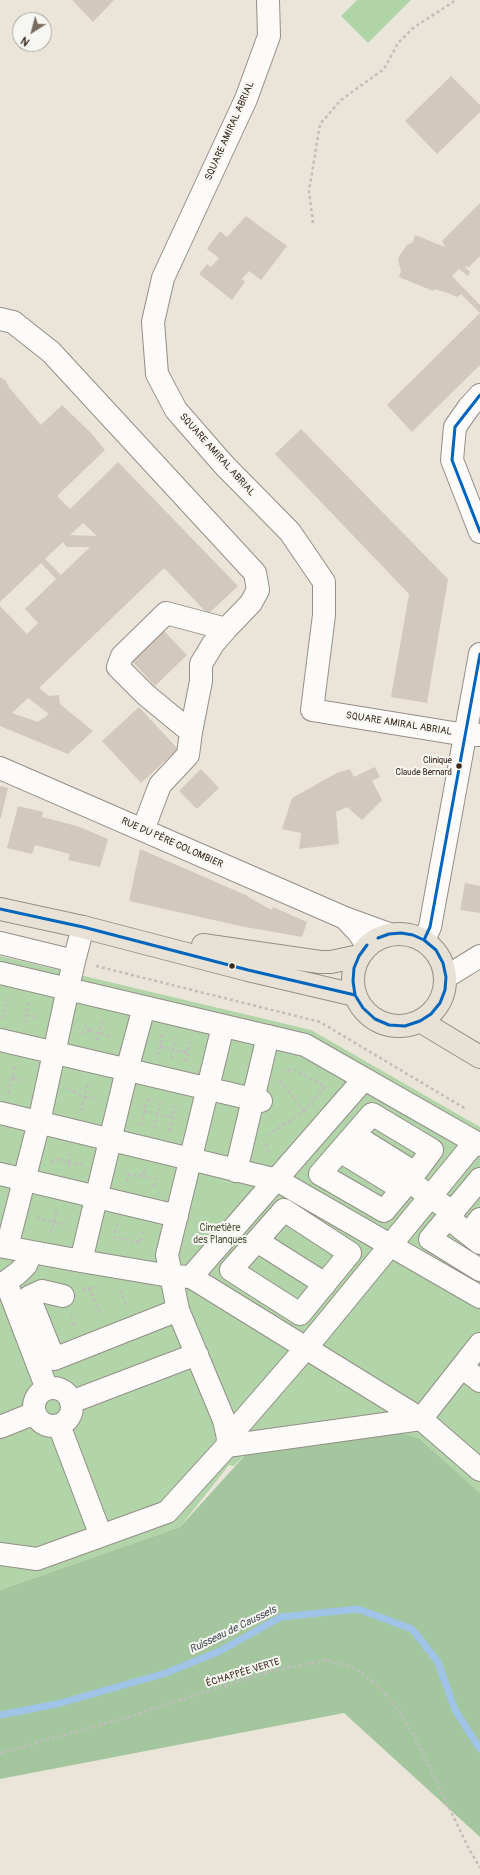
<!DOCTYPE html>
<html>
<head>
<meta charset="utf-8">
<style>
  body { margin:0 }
  #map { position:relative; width:480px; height:1875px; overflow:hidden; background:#ebe5d9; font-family:Pangolin,sans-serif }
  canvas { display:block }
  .north { position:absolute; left:12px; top:12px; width:40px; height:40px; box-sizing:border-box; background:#f6f6f2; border:1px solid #aba49d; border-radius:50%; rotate:216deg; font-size:11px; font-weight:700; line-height:16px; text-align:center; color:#3b2a1e }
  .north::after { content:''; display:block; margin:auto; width:14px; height:18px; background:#796b5f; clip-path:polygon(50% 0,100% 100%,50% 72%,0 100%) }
</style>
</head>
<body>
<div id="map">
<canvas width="480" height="1875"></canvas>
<div class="north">N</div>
</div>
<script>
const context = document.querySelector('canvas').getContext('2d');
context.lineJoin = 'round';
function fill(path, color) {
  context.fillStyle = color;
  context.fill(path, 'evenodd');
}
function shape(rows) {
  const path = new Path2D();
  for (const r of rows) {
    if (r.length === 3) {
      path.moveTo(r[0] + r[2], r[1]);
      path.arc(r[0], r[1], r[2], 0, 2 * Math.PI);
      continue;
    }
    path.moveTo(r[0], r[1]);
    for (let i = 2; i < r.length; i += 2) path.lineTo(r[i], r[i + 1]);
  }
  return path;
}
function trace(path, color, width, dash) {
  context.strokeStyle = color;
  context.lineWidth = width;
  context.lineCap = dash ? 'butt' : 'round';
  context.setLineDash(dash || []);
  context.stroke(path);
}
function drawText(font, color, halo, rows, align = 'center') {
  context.font = font + ' Pangolin,sans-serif';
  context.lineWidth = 4;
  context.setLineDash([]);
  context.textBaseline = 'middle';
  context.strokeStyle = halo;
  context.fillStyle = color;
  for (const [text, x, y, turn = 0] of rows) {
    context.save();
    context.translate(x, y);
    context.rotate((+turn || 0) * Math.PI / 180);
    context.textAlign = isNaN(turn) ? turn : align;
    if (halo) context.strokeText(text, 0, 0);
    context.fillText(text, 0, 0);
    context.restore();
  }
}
const green = shape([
  [357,0,411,0,368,43,341,16],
  [0,956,311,1030,480,1127,480,1493,420,1439,249,1451,234,1466,229,1465,180,1527,0,1590]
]);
const forest = shape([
  [389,1429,420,1439,480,1493,480,1837,344,1713,0,1779,0,1590,180,1527,249,1451]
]);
const stream = shape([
  [0,1715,57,1704,166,1673,220,1651,281,1617,358,1609,412,1629,438,1662,455,1710,480,1749]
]);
const building = shape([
  [72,0,114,0,93,22],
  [451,76,480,105,480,112,437,154,405,121],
  [480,203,480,256,468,268,467,266,465,267,470,272,468,276,459,269,452,276,480,305,480,365,412,432,387,405,480,313,461,294,457,297,445,292,434,289,433,291,399,277,401,271,398,260,400,255,407,245,413,242,415,235,445,247,442,241],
  [246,216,287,246,261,280,249,271,242,279,245,282,232,300,199,274,207,264,211,267,219,258,207,249,220,231,227,237],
  [0,377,6,381,8,386,41,425,62,405,91,433,105,450,57,496,70,509,118,462,238,586,208,614,164,568,39,688,49,696,59,695,60,704,93,731,68,754,0,726,0,606,27,634,38,623,25,609,56,579,41,563,0,602],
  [83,523,97,536,70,535],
  [63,542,67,547,90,547,61,575,45,559],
  [28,698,49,714,38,722,12,713],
  [301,429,448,579,427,703,391,697,409,594,275,454],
  [163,630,187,655,155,686,132,661],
  [139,707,178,749,141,783,102,741],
  [375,767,380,777,372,781,382,800,362,820,347,807,336,812,339,844,299,849,301,833,282,829,292,798,337,773,350,769,354,777],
  [201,769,219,788,197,809,179,791],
  [0,786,8,788,1,818,0,818],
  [18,806,43,812,42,817,77,826,108,839,100,867,68,860,70,854,35,845,32,854,7,848],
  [140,849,248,896,248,897,272,910,273,907,307,922,302,937,240,926,129,901],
  [465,883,480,886,480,913,460,910]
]);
const path = shape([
  [313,223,309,191,320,124,341,100,384,69,398,43,413,28,456,0],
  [96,966,320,1022,466,1109],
  [26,1015,38,1017],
  [2,1018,8,998],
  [24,1023,29,1003],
  [89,1030,111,1036],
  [81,1033,89,1030,84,1023],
  [97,1041,102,1020],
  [160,1046,188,1053],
  [158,1055,163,1034],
  [171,1058,176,1038],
  [186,1062,190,1041],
  [12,1078,24,1081],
  [280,1081,304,1111],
  [68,1088,84,1097,97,1099],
  [8,1093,15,1065],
  [81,1111,88,1083],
  [144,1111,172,1117],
  [141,1125,148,1097],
  [154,1128,161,1100],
  [169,1131,176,1103],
  [268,1135,304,1111,325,1087,295,1070,283,1070],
  [266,1144,269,1154],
  [51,1162,58,1159,82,1165],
  [68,1167,71,1153],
  [144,1170,143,1176,156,1179,153,1188],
  [127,1182,129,1174,143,1176],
  [37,1218,67,1225],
  [117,1224,114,1237,141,1242,143,1230],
  [51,1233,57,1209],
  [89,1288,97,1288],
  [83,1290,89,1288,101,1316],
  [120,1290,127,1308],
  [71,1316,75,1327],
  [0,1753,132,1716,271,1671,328,1660,356,1669,376,1684,399,1711,417,1741,468,1847,480,1868]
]);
const minor = shape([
  [268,0,269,36,246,99,163,278,153,322,157,374,176,410,224,465,290,532,324,582,324,615,312,710,466,735,480,735],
  [0,319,13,322,51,352,255,573,258,590,251,603,226,629,166,613,122,656,118,667,146,695,191,732,188,755,160,785,143,830],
  [480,395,469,407,455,427,452,460,480,532],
  [191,732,201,681,201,664,213,644,226,629],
  [0,768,345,918,389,934],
  [345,918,358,932,367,945],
  [424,940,430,927,480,654],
  [0,943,74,961,83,927],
  [0,973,305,1045,480,1145],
  [446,977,480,956],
  [223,1026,167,1255,178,1310,224,1420,228,1438],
  [0,1040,261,1101],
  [0,1113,277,1180,480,1297],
  [354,1135,415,1173],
  [340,1151,402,1189],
  [236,1171,268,1036],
  [0,1174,177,1216],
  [480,1179,430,1239,480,1270],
  [409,1181,432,1150,372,1114,320,1174,384,1211,409,1181,452,1212],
  [284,1210,350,1253,300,1314,231,1270,284,1210],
  [448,1218,480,1243],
  [469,1234,480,1219],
  [257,1241,325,1284],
  [0,1246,81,1261,170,1276,191,1277,421,1419,480,1344],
  [7,1247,39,1122,74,961],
  [81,1261,127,1070,144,1007],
  [191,1277,364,1079],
  [6,1282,47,1389],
  [0,1286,18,1273,26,1265,31,1252],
  [63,1296,42,1291,29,1297,54,1359,178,1310],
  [462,1367,480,1381],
  [53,1407,19],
  [71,1402,197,1354],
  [59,1425,101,1536],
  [0,1427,35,1413],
  [227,1446,228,1438,306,1348,475,1142],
  [0,1554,37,1559,167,1512,227,1446,421,1419,480,1470]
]);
const major = shape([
  [0,909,83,927,248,970,355,995],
  [399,980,46],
  [203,945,320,962,331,962,359,956],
  [420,1021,480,1057]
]);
const bus1 = shape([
  [480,395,455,427,452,460,480,532],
  [0,909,83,927,248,970,355,995],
  [424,940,430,927,480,654],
  [367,945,359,956,354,968,353,981,355,995,363,1008,375,1019,389,1025,405,1026,420,1021,431,1014,440,1003,445,990,446,977,443,963,436,950,424,940,413,935,401,933,389,934,378,938]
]);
const markers = [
  [459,766,3.5,"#3b2a1e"],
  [232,966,3.5,"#3b2a1e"]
];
const busNames = [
  ["Clinique",452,761],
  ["Claude Bernard",452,773]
];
const streetNames = [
  ["SQUARE AMIRAL ABRIAL",230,131,-66],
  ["SQUARE AMIRAL ABRIAL",217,455,48],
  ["SQUARE AMIRAL ABRIAL",399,724,9],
  ["RUE DU PÈRE COLOMBIER",172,843,24],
  ["ÉCHAPPÉE VERTE",243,1673,-17]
];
const parkNames = [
  ["Cimetière",220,1228],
  ["des Planques",220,1240]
];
const waterNames = [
  ["Ruisseau de Caussels",233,1630,-26]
];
fill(green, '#b1d4a9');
fill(forest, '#a4c69f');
trace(stream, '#9fc4e8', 7);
fill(building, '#d2c8bc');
trace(minor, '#948e86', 24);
trace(major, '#948e86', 24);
trace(path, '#c0bdba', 2.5, [3, 3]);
trace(minor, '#fcfbf9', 22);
trace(major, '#e7e2d5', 22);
trace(bus1, '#0065bd', 3);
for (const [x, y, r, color] of markers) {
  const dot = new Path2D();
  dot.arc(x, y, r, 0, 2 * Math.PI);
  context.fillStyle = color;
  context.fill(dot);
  trace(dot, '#f6f6f2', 1.5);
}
drawText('9px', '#3b2a1e', '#f6f6f2', busNames, 'right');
drawText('10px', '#3b2a1e', '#f6f6f2', streetNames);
drawText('10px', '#50593c', '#f6f6f2', parkNames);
drawText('italic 11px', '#4f545c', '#f6f6f2', waterNames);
</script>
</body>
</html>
